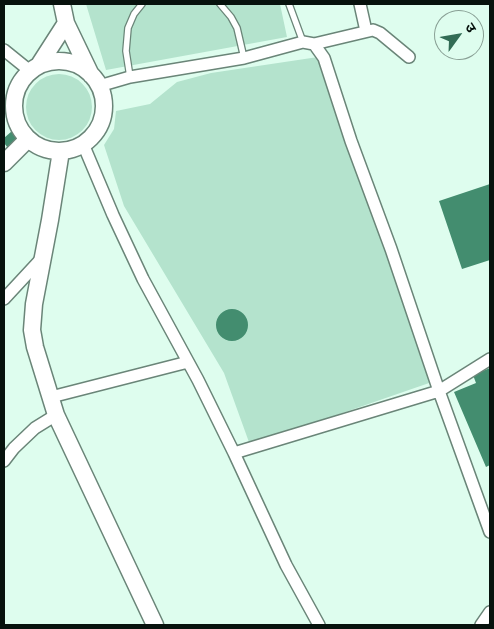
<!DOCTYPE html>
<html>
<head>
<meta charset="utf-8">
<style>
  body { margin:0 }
  #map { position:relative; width:494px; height:629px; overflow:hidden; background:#defdee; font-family:Lora,"Noto Sans Devanagari",serif }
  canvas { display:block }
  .frame { position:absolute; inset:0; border:5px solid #07120d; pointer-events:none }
  .north { position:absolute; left:434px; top:10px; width:50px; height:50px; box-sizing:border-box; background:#defdee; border:1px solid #889f94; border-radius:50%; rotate:58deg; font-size:14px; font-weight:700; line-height:20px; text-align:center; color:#07120d }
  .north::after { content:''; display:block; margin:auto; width:18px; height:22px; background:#326c55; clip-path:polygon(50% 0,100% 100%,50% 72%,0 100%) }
</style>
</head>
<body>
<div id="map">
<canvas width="494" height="629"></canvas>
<div class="frame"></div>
<div class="north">उ</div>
</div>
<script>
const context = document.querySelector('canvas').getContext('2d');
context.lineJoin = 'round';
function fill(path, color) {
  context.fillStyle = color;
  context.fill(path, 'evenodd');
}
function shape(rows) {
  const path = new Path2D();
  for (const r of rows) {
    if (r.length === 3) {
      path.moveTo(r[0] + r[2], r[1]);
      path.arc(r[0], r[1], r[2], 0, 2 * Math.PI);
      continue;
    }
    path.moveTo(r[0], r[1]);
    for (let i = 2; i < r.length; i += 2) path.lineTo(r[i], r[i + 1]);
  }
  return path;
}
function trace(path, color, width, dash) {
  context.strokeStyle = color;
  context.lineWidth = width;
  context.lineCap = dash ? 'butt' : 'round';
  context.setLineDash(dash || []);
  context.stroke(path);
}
const green = shape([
  [86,4,280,4,287,37,106,70],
  [318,57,338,118,387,252,432,382,250,445,224,373,124,206,104,145,114,129,116,111,150,104,177,82,211,73],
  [59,107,33]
]);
const building = shape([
  [12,131,19,139,8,148,4,143,4,138],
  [490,184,490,260,462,269,439,201],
  [232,325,16],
  [490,368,490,465,486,467,454,392,476,383,473,375]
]);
const lane = shape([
  [220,4,231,17,237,28,244,58],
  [289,4,303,42],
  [130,77,126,51,128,28,134,14,142,4]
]);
const street = shape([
  [360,4,366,31],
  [314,44,373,30,380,33,409,57],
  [4,50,30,71],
  [99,86,130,77,244,58,303,42,314,44,324,58,351,141,391,249,439,391,490,532],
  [83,144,113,215,143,279,198,380,234,453,439,391,490,359],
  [4,299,42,258],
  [51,397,188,362],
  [234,453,286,565,319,625],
  [4,461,14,448,35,428,56,415],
  [481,625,490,612]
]);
const secondary = shape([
  [62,4,66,23,91,75],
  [59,106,45],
  [39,65,66,23],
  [61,151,50,220,34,304,32,330,35,347,56,415,155,625],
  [4,163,28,139]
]);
fill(green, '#b4e3cd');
fill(building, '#438d6f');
trace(lane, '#6a8578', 8);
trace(street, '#6a8578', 14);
trace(secondary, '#6a8578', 19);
trace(lane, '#fff', 5.5);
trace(street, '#fff', 11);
trace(secondary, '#fff', 16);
</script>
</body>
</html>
